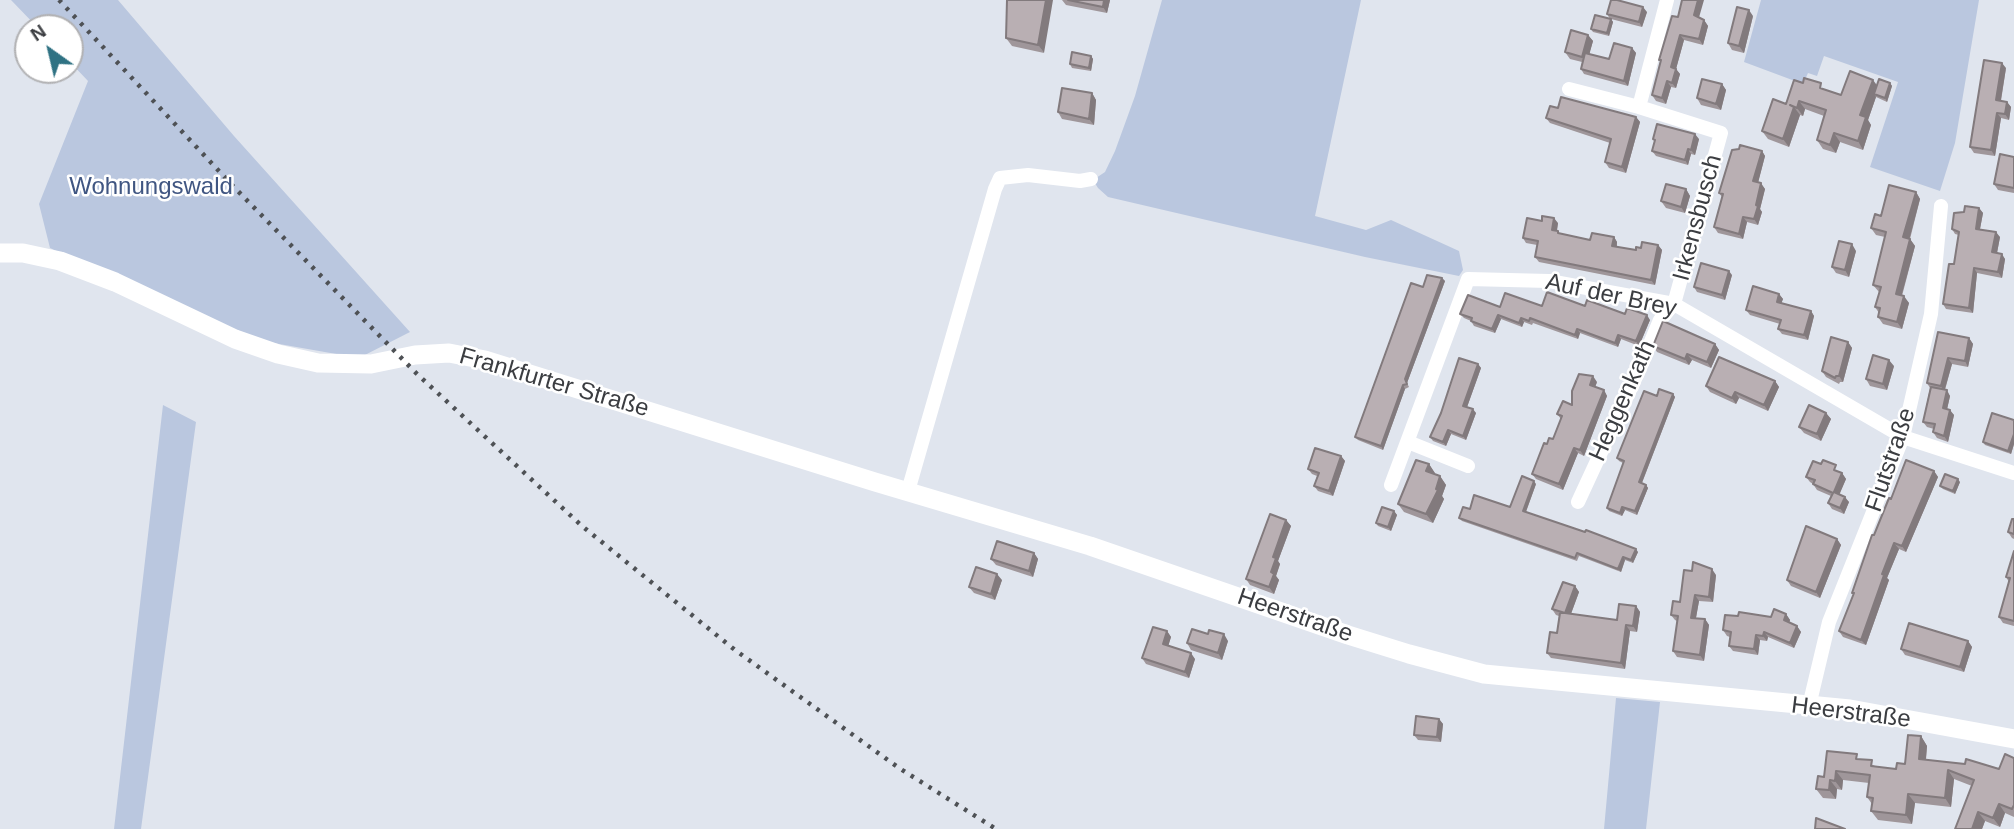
<!DOCTYPE html>
<html>
<head>
<meta charset="utf-8">
<style>
  body { margin:0 }
  #map { position:relative; width:2014px; height:829px; overflow:hidden; background:#e0e5ee; font-family:Helvetica,sans-serif }
  canvas { display:block }
  .north { position:absolute; left:14px; top:14px; width:70px; height:70px; box-sizing:border-box; background:#fff; border:2px solid #b1b1b3; border-radius:50%; rotate:326deg; font-size:19px; font-weight:700; line-height:28px; text-align:center; color:#3b3d41 }
  .north::after { content:''; display:block; margin:auto; width:24px; height:32px; background:#2f7283; clip-path:polygon(50% 0,100% 100%,50% 72%,0 100%) }
</style>
</head>
<body>
<div id="map">
<canvas width="2014" height="829"></canvas>
<div class="north">N</div>
</div>
<script>
const context = document.querySelector('canvas').getContext('2d');
context.lineJoin = 'round';
function fill(path, color) {
  context.fillStyle = color;
  context.fill(path, 'evenodd');
}
function shape(rows) {
  const path = new Path2D();
  for (const r of rows) {
    path.moveTo(r[0], r[1]);
    for (let i = 2; i < r.length; i += 2) path.lineTo(r[i], r[i + 1]);
  }
  return path;
}
function trace(path, color, width, dash) {
  context.strokeStyle = color;
  context.lineWidth = width;
  context.lineCap = dash ? 'butt' : 'round';
  context.setLineDash(dash || []);
  context.stroke(path);
}
function drawText(font, color, halo, rows, align = 'center') {
  context.font = font + ' Helvetica,sans-serif';
  context.lineWidth = 5;
  context.setLineDash([]);
  context.textBaseline = 'middle';
  context.strokeStyle = halo;
  context.fillStyle = color;
  for (const [text, x, y, turn = 0] of rows) {
    context.save();
    context.translate(x, y);
    context.rotate((+turn || 0) * Math.PI / 180);
    context.textAlign = isNaN(turn) ? turn : align;
    if (halo) context.strokeText(text, 0, 0);
    context.fillText(text, 0, 0);
    context.restore();
  }
}
const green = shape([
  [11,0,118,0,234,136,410,332,359,358,245,338,50,248,39,204,88,81,70,62,70,28,38,28],
  [1162,0,1361,0,1315,216,1366,230,1391,220,1459,251,1463,270,1459,276,1365,257,1108,197,1098,188,1093,180,1105,172,1115,151,1135,96],
  [1761,0,1979,0,1955,143,1940,191,1870,167,1898,82,1824,56,1817,76,1808,73,1803,84,1744,62],
  [163,405,196,422,141,829,114,829],
  [1616,698,1660,702,1646,829,1604,829]
]);
const minor = shape([
  [1569,89,1639,107],
  [1408,442,1468,466],
  [1391,485,1468,279,1549,281,1674,304,1903,437,2014,473],
  [908,491,995,189,1000,178,1028,175,1080,181,1091,179],
  [1578,502,1640,368,1660,320,1674,304,1721,133,1639,107,1667,0],
  [1809,706,1829,622,1903,437,1931,314,1941,206]
]);
const secondary = shape([
  [0,253,23,253,60,261,115,282,235,339,278,354,318,363,371,364,415,355,449,353,485,360,875,482,1090,546,1348,635,1409,654,1484,674,1850,709,2014,739]
]);
const rail = shape([
  [59,0,232,185,416,373,582,526,735,650,899,768,996,829]
]);
const wall = shape([
  [1007,0,1044,53,1012,46,1006,38],
  [1062,0,1110,0,1107,13,1066,5],
  [1647,12,1642,27,1611,19,1613,22,1609,36,1593,32,1591,29,1610,19,1607,14],
  [1753,16,1744,53,1732,50,1728,43],
  [1678,17,1699,18,1704,20,1708,26,1703,45,1684,40,1676,69,1680,74,1676,88,1671,87,1666,104,1656,101,1652,95,1661,62,1659,60],
  [1588,35,1593,41,1589,54,1609,59,1632,48,1636,53,1628,86,1584,74,1581,69,1582,62,1570,59,1565,52],
  [1091,56,1093,59,1091,71,1072,68,1070,64],
  [2006,68,2001,101,2007,102,2011,107,2009,120,2001,118,1995,156,1974,153,1970,147],
  [1890,83,1892,86,1887,102,1876,97,1868,120,1871,125,1863,150,1840,142,1836,153,1823,149,1817,140,1824,116,1805,109,1803,116,1800,115,1789,147,1768,139,1762,131,1786,104,1826,91,1841,95,1877,85],
  [1722,84,1726,90,1721,110,1701,105,1697,98],
  [1092,93,1096,100,1094,125,1062,119,1058,112],
  [1636,117,1640,122,1626,173,1609,168,1605,162,1610,143,1550,123,1546,118],
  [1653,139,1699,139,1695,155,1691,154,1688,165,1656,156,1652,151,1655,142],
  [1762,151,1765,156,1758,182,1765,189,1760,209,1762,212,1758,225,1747,222,1743,239,1718,233,1714,227,1722,197,1719,193],
  [2014,157,2014,193,1998,190,1994,184],
  [1686,189,1690,196,1685,213,1666,208,1661,201],
  [1916,192,1920,199,1910,239,1915,246,1902,296,1909,303,1902,329,1883,324,1878,317,1879,313,1875,307,1879,292,1873,285,1885,237,1876,235,1871,228,1881,216],
  [1979,208,1983,213,1980,229,2000,237,1997,253,2005,259,2002,278,1977,273,1973,313,1946,309,1943,304,1954,264,1959,235,1955,234,1952,229,1964,212],
  [1558,223,1557,231,1560,234,1590,240,1614,237,1617,242,1617,247,1636,250,1658,245,1662,250,1655,285,1539,262,1535,257,1537,245,1526,243,1523,238],
  [1856,251,1849,277,1836,273,1832,267],
  [1732,275,1725,300,1697,292,1694,287],
  [1442,278,1445,281,1407,383,1409,387,1405,389,1383,450,1358,440,1355,437,1423,287],
  [1779,294,1783,299,1781,303,1811,311,1814,316,1808,340,1782,334,1778,329,1780,324,1750,315,1746,310],
  [1585,306,1650,320,1639,346,1621,339,1618,347,1580,333,1578,339,1533,323,1532,325,1524,322,1522,327,1501,319,1495,333,1474,326,1471,321,1464,318,1460,314,1500,307],
  [1938,332,1969,338,1973,344,1968,367,1952,364,1945,390,1950,396,1947,409,1954,415,1948,442,1937,438,1933,432,1934,429,1927,427,1923,422,1930,388,1927,383],
  [1848,342,1852,348,1843,382,1840,382,1839,384,1826,377,1822,371],
  [1715,344,1719,350,1711,368,1692,360,1689,365,1657,352,1653,346],
  [1478,364,1481,368,1467,407,1476,413,1466,440,1451,434,1446,446,1433,441,1430,437],
  [1894,366,1887,390,1870,386,1866,379],
  [1775,381,1779,387,1768,411,1739,398,1736,404,1710,392,1706,386],
  [1597,382,1595,387,1604,390,1607,396,1584,456,1578,453,1563,490,1536,479,1532,474,1547,444,1553,439,1561,419,1557,414,1572,405],
  [1673,394,1675,397,1642,483,1646,485,1648,488,1637,515,1625,510,1622,516,1609,511,1607,508,1623,463,1619,461,1617,458,1657,396],
  [1826,413,1831,419,1821,441,1804,433,1799,427],
  [2014,420,2014,444,2011,454,1985,445,1983,442],
  [1341,456,1345,461,1333,496,1318,491,1314,486,1317,476,1312,474,1308,469],
  [1429,464,1435,474,1440,476,1446,485,1442,496,1444,499,1433,523,1404,512,1398,504],
  [1840,471,1839,472,1842,473,1846,479,1839,494,1849,502,1844,514,1832,509,1828,503,1831,496,1817,490,1813,484,1810,482,1806,477],
  [1934,471,1938,477,1906,552,1899,549,1887,578,1889,580,1866,645,1843,637,1839,631,1854,595,1852,593,1874,535,1891,499],
  [1960,482,1955,494,1943,489,1940,486],
  [1536,484,1526,512,1638,552,1633,563,1625,560,1621,572,1579,556,1577,561,1462,521,1459,518,1470,509,1510,507],
  [1394,511,1397,515,1391,531,1378,526,1376,523],
  [2014,519,2014,539,2012,538,2008,532],
  [1286,520,1291,526,1278,561,1280,564,1276,576,1279,580,1274,594,1250,585,1246,579],
  [1837,539,1841,545,1820,598,1791,586,1787,580],
  [2014,551,2014,626,2003,623,1999,617,2009,582,2006,577],
  [1034,553,1038,559,1033,577,996,565,991,559],
  [1716,575,1713,602,1699,601,1696,618,1705,619,1709,625,1704,661,1677,657,1673,651,1677,621,1675,620,1671,615,1680,602],
  [1002,580,995,600,974,593,969,587],
  [1575,586,1579,592,1571,614,1617,620,1636,606,1640,612,1637,632,1630,631,1625,669,1551,658,1547,653,1557,633,1559,616,1556,615,1552,609],
  [1786,614,1790,620,1789,623,1797,626,1801,632,1794,648,1768,637,1767,641,1760,640,1758,655,1733,651,1729,646,1730,637,1727,636,1723,630,1738,616,1771,617],
  [1167,631,1171,637,1168,646,1195,659,1189,678,1146,664,1142,658],
  [1208,634,1228,641,1222,660,1191,650,1187,643],
  [1968,641,1972,647,1964,672,1905,655,1901,649],
  [1439,719,1443,724,1441,742,1418,740,1414,735],
  [1921,736,1927,746,1926,760,1999,769,2014,758,2014,817,2005,813,2000,827,1985,821,1982,829,1972,786,1954,779,1951,807,1915,803,1912,824,1878,820,1871,811,1872,804,1867,797,1869,783,1843,780,1842,790,1837,789,1836,799,1823,798,1816,789,1824,777,1860,759,1877,767,1896,769,1905,764]
]);
const shadedWall = shape([
  [1046,0,1053,0,1044,53,1038,45],
  [1104,0,1110,0,1107,13,1103,7],
  [1698,0,1704,0,1698,21,1694,15],
  [1643,7,1647,12,1642,27,1639,22],
  [1749,10,1753,16,1744,53,1739,46],
  [1611,19,1613,22,1609,36,1607,33],
  [1704,20,1708,26,1703,45,1699,39],
  [1588,35,1593,41,1587,63,1582,57],
  [1680,35,1684,40,1676,69,1680,74,1676,88,1672,83,1671,67],
  [1632,48,1636,53,1628,86,1624,81],
  [1091,56,1093,59,1091,71,1089,68],
  [2002,63,2006,68,2000,105,1996,100],
  [1873,80,1879,88,1874,94,1876,97,1868,120,1871,125,1863,150,1858,141,1860,115],
  [1667,81,1671,87,1666,104,1662,98],
  [1890,83,1892,86,1887,102,1885,98],
  [1722,84,1726,90,1721,110,1716,104],
  [1092,93,1096,100,1094,125,1089,119],
  [1799,101,1805,109,1803,116,1797,108],
  [2007,102,2011,107,2009,120,2005,114],
  [1794,107,1800,115,1789,147,1783,139],
  [1997,113,2001,118,1995,156,1991,150],
  [1636,117,1640,122,1626,173,1622,167],
  [1834,133,1840,142,1836,153,1830,145],
  [1695,134,1699,139,1695,155,1691,150],
  [1688,149,1691,154,1688,165,1685,160],
  [1762,151,1765,156,1757,187,1753,181],
  [1761,183,1765,189,1760,209,1762,212,1758,225,1754,219,1756,205],
  [1686,189,1690,196,1685,213,1681,207],
  [1916,192,1920,199,1908,244,1903,237],
  [1979,208,1983,213,1979,234,1976,229],
  [1743,217,1747,222,1743,239,1739,234],
  [1554,218,1558,223,1556,235,1552,230],
  [1996,232,2000,237,1996,258,1992,252],
  [1614,237,1617,242,1616,251,1612,246],
  [1910,239,1915,246,1900,301,1896,294],
  [1852,244,1856,251,1849,277,1845,270],
  [1658,245,1662,250,1655,285,1651,280],
  [2002,254,2005,259,2002,278,1998,272],
  [1974,268,1977,273,1973,313,1969,308],
  [1729,271,1732,275,1725,300,1722,295],
  [1442,278,1445,281,1407,383,1409,387,1405,379],
  [1779,294,1783,299,1780,307,1777,302],
  [1904,296,1909,303,1902,329,1897,322],
  [1811,311,1814,316,1808,340,1804,335],
  [1498,315,1501,319,1495,333,1492,329],
  [1647,315,1650,320,1639,346,1636,341],
  [1521,318,1524,322,1522,327,1519,323],
  [1577,329,1580,333,1578,339,1575,335],
  [1618,335,1621,339,1618,347,1615,343],
  [1969,338,1973,344,1968,367,1965,361],
  [1848,342,1852,348,1843,382,1839,376],
  [1715,344,1719,350,1711,368,1707,362],
  [1687,354,1692,360,1689,365,1685,359],
  [1948,358,1952,364,1944,392,1941,386],
  [1889,360,1894,366,1887,390,1883,384],
  [1478,364,1481,368,1466,410,1463,406],
  [1593,376,1597,382,1594,390,1590,385],
  [1775,381,1779,387,1768,411,1764,405],
  [1403,385,1405,389,1383,450,1381,446],
  [1604,390,1607,396,1584,456,1580,450],
  [1947,390,1950,396,1946,414,1943,408],
  [1735,392,1739,398,1736,404,1732,398],
  [1673,394,1675,397,1641,485,1639,482],
  [1473,409,1476,413,1466,440,1463,436],
  [1950,410,1954,415,1948,442,1944,436],
  [1826,413,1831,419,1821,441,1817,434],
  [1448,430,1451,434,1446,446,1443,442],
  [2014,434,2014,444,2011,454,2008,451],
  [1574,448,1578,453,1563,490,1559,484],
  [1341,456,1345,461,1333,496,1329,491],
  [1429,464,1435,473,1432,480,1426,471],
  [1934,471,1938,477,1906,552,1902,546],
  [1842,473,1846,479,1838,498,1834,492],
  [1440,476,1446,485,1442,496,1444,499,1433,523,1426,514],
  [1958,479,1960,482,1955,494,1953,491],
  [1534,481,1536,484,1525,514,1523,511],
  [1646,485,1648,488,1637,515,1635,511],
  [1845,497,1849,502,1844,514,1840,508],
  [1622,507,1625,510,1622,516,1620,513],
  [1394,511,1397,515,1391,531,1388,527],
  [1286,520,1291,526,1278,561,1280,564,1276,576,1279,580,1274,594,1269,587,1273,557],
  [1837,539,1841,545,1820,598,1816,592],
  [1894,543,1899,549,1887,578,1889,580,1866,645,1861,640,1882,574],
  [1636,549,1638,552,1633,563,1631,560],
  [1034,553,1038,559,1033,577,1029,571],
  [1623,557,1625,560,1621,572,1618,569],
  [1712,569,1716,575,1713,602,1709,597],
  [997,574,1002,580,995,600,991,594],
  [1575,586,1579,592,1569,619,1565,613],
  [1695,595,1699,601,1695,623,1691,618],
  [1636,606,1640,612,1637,632,1633,626],
  [1786,614,1790,620,1788,626,1784,620],
  [1705,619,1709,625,1704,661,1700,655],
  [1626,625,1630,631,1625,669,1621,663],
  [1797,626,1801,632,1794,648,1790,643],
  [1167,631,1171,637,1167,650,1163,644],
  [1764,632,1768,637,1767,641,1763,636],
  [1224,634,1228,641,1222,660,1218,653],
  [1756,635,1760,640,1758,655,1754,649],
  [1968,641,1972,647,1964,672,1960,667],
  [1191,653,1195,659,1189,678,1185,672],
  [1439,719,1443,724,1441,742,1437,737],
  [1921,736,1927,746,1925,768,1919,759],
  [1948,770,1954,779,1951,807,1945,798],
  [1836,771,1843,780,1842,790,1835,781],
  [1830,780,1837,789,1836,799,1829,790],
  [1908,794,1915,803,1912,824,1906,815],
  [1999,804,2005,813,2000,827,1993,818],
  [1978,812,1985,821,1982,829,1972,829]
]);
const building = shape([
  [1007,0,1046,0,1038,45,1006,38,1007,0],
  [1068,0,1104,0,1103,7,1068,0],
  [1611,0,1617,0,1643,7,1639,22,1607,14,1611,0],
  [1682,0,1698,0,1694,15,1704,20,1699,39,1680,35,1671,67,1676,69,1672,83,1667,81,1662,98,1652,95,1661,60,1659,60,1672,16,1678,17,1682,0],
  [1737,7,1749,10,1739,46,1728,43,1737,7],
  [1595,15,1611,19,1607,33,1591,29,1595,15],
  [1571,30,1588,35,1582,57,1565,52,1571,30],
  [1614,43,1632,48,1624,81,1581,69,1585,53,1609,59,1614,43],
  [1072,52,1091,56,1089,68,1070,64,1072,52],
  [1984,60,2002,63,1996,100,2007,102,2005,114,1997,113,1991,150,1970,147,1984,60],
  [1850,71,1873,80,1860,115,1866,117,1858,141,1834,133,1830,145,1817,140,1826,110,1799,101,1797,108,1790,105,1794,107,1783,139,1762,131,1773,99,1786,104,1794,80,1803,83,1804,78,1821,83,1820,88,1841,95,1850,71],
  [1702,79,1722,84,1716,104,1697,98,1702,79],
  [1879,79,1890,83,1885,98,1874,94,1879,79],
  [1062,88,1092,93,1089,119,1058,112,1062,88],
  [1561,97,1636,117,1622,167,1605,162,1611,139,1546,118,1550,106,1558,108,1561,97],
  [1657,124,1695,134,1691,150,1688,149,1685,160,1652,151,1655,140,1653,139,1657,124],
  [1740,145,1762,151,1753,181,1761,183,1756,205,1758,206,1754,219,1743,217,1739,234,1714,227,1723,194,1719,193,1732,150,1739,149,1740,145],
  [2000,154,2014,157,2014,188,1994,184,2000,154],
  [1666,184,1686,189,1681,207,1661,201,1666,184],
  [1889,185,1916,192,1903,237,1910,239,1896,294,1904,296,1897,322,1878,317,1880,308,1875,307,1881,287,1873,285,1886,232,1871,228,1875,214,1881,216,1889,185],
  [1965,206,1979,208,1976,229,1996,232,1992,252,2002,254,1998,272,1974,268,1969,308,1943,304,1949,264,1954,264,1959,232,1952,229,1954,213,1964,212,1965,206],
  [1542,216,1554,218,1552,230,1558,231,1558,233,1590,240,1592,233,1614,237,1612,246,1636,250,1636,247,1641,248,1642,242,1658,245,1651,280,1535,257,1538,241,1523,238,1527,218,1542,221,1542,216],
  [1839,241,1852,244,1845,270,1832,267,1839,241],
  [1701,263,1729,271,1722,295,1694,287,1701,263],
  [1427,275,1442,278,1405,379,1407,384,1403,385,1381,446,1355,437,1411,283,1423,287,1427,275],
  [1753,286,1779,294,1777,302,1811,311,1804,335,1778,329,1781,320,1746,310,1753,286],
  [1547,292,1585,306,1587,300,1625,314,1627,308,1647,315,1636,341,1618,335,1615,343,1577,329,1575,335,1530,318,1529,321,1521,318,1519,323,1498,315,1492,329,1471,321,1472,318,1460,314,1468,295,1500,307,1505,293,1542,306,1547,292],
  [1663,321,1715,344,1707,362,1687,354,1685,359,1653,346,1663,321],
  [1938,332,1969,338,1965,361,1948,358,1941,386,1927,383,1938,332],
  [1831,337,1848,342,1839,376,1836,376,1835,378,1822,371,1831,337],
  [1873,355,1889,360,1883,384,1866,379,1873,355],
  [1719,357,1775,381,1764,405,1735,392,1732,398,1706,386,1719,357],
  [1459,358,1478,364,1463,406,1473,409,1463,436,1448,430,1443,442,1430,437,1441,413,1459,358],
  [1579,374,1593,376,1590,385,1604,390,1580,450,1574,448,1559,484,1532,474,1544,443,1547,444,1549,438,1553,439,1562,416,1557,414,1563,401,1572,405,1572,391,1579,374],
  [1931,387,1947,390,1943,408,1950,410,1944,436,1933,432,1935,424,1923,422,1931,387],
  [1659,389,1673,394,1639,482,1646,485,1635,511,1622,507,1620,513,1607,508,1624,461,1617,458,1644,391,1657,396,1659,389],
  [1809,405,1826,413,1817,434,1799,427,1809,405],
  [1992,413,2014,420,2014,434,2008,451,1983,442,1992,413],
  [1315,448,1341,456,1329,491,1314,486,1319,473,1308,469,1315,448],
  [1416,460,1429,464,1426,471,1440,476,1436,489,1438,490,1426,514,1398,504,1416,460],
  [1823,460,1836,465,1834,470,1842,473,1834,492,1845,497,1840,508,1828,503,1833,493,1813,484,1815,480,1806,477,1813,461,1821,464,1823,460],
  [1906,460,1934,471,1902,546,1894,543,1882,574,1884,575,1861,640,1839,631,1854,593,1852,593,1872,535,1874,535,1889,498,1891,499,1906,460],
  [1945,474,1958,479,1953,491,1940,486,1945,474],
  [1522,476,1534,481,1523,511,1585,532,1586,530,1636,549,1631,560,1623,557,1618,569,1577,553,1575,558,1459,518,1463,507,1470,509,1474,495,1510,507,1522,476],
  [1382,507,1394,511,1388,527,1376,523,1382,507],
  [1270,514,1286,520,1273,557,1276,558,1271,572,1274,574,1269,587,1246,579,1270,514],
  [2012,519,2014,519,2014,534,2008,532,2012,519],
  [1806,526,1837,539,1816,592,1787,580,1806,526],
  [997,541,1034,553,1029,571,991,559,997,541],
  [2014,551,2014,621,1999,617,2010,578,2006,577,2014,551],
  [1693,562,1712,569,1709,597,1695,595,1691,618,1705,619,1700,655,1673,651,1678,616,1671,615,1673,601,1680,602,1684,570,1692,571,1693,562],
  [976,567,997,574,991,594,969,587,976,567],
  [1563,582,1575,586,1565,613,1617,620,1619,604,1636,606,1633,626,1626,625,1621,663,1547,653,1550,632,1557,633,1560,613,1565,613,1552,609,1563,582],
  [1774,609,1786,614,1784,620,1797,626,1790,643,1764,632,1763,636,1756,635,1754,649,1729,646,1731,632,1723,630,1725,615,1738,616,1739,612,1771,617,1774,609],
  [1909,623,1968,641,1960,667,1901,649,1909,623],
  [1153,627,1167,631,1163,644,1191,653,1185,672,1142,658,1153,627],
  [1192,629,1208,634,1209,630,1224,634,1218,653,1187,643,1192,629],
  [1416,716,1439,719,1437,737,1414,735,1416,716],
  [1908,735,1921,736,1919,759,1965,764,1966,759,1999,769,2005,754,2014,758,2014,805,2012,809,1999,804,1993,818,1978,812,1972,829,1955,829,1974,780,1948,770,1945,798,1908,794,1906,815,1871,811,1873,798,1867,797,1870,775,1836,771,1835,781,1830,780,1829,790,1816,789,1818,776,1824,777,1827,751,1857,754,1856,759,1872,760,1871,766,1896,769,1897,763,1905,764,1908,735],
  [1816,818,1845,829,1815,829,1816,818]
]);
const parkNames = [
  ["Wohnungswald",151,187]
];
const streetNames = [
  ["Irkensbusch",1698,218,-75],
  ["Auf der Brey",1611,296,12],
  ["Frankfurter Straße",554,383,16],
  ["Heggenkath",1623,401,-66],
  ["Flutstraße",1891,460,-71],
  ["Heerstraße",1295,616,19],
  ["Heerstraße",1851,713,7]
];
fill(green, '#bac7df');
trace(minor, '#fff', 14);
trace(secondary, '#fff', 19);
trace(rail, '#4e5155', 4.5, [3.5, 7]);
fill(wall, '#9f969a');
fill(shadedWall, '#827a7d');
fill(building, '#b9afb3');
trace(building, '#827a7d', 2);
drawText('24px', '#405682', '#fff', parkNames);
drawText('24px', '#3b3d41', '#fff', streetNames);
</script>
</body>
</html>
